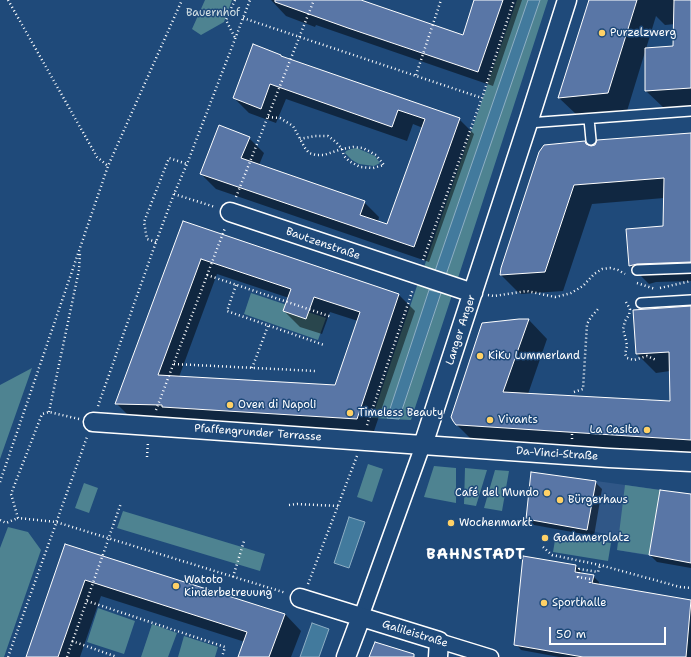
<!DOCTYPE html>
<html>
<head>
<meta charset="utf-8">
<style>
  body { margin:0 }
  #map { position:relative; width:691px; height:657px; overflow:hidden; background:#1f4a7a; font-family:"Shantell Sans",sans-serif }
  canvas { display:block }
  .scale { position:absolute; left:549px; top:627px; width:117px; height:18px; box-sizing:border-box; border:2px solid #fff; border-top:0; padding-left:5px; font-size:12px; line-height:14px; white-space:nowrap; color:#fff; -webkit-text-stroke:3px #1f4a7a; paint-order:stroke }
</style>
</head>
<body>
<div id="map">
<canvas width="691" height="657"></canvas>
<div class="scale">50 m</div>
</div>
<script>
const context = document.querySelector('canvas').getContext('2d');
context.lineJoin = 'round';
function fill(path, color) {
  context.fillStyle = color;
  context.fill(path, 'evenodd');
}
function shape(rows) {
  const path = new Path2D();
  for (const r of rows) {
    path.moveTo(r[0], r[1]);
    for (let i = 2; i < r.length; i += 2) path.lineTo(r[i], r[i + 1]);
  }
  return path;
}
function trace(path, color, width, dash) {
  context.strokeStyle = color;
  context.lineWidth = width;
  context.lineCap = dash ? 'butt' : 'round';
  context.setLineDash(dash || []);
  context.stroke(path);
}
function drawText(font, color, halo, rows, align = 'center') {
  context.font = font + ' "Shantell Sans",sans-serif';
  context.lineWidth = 3;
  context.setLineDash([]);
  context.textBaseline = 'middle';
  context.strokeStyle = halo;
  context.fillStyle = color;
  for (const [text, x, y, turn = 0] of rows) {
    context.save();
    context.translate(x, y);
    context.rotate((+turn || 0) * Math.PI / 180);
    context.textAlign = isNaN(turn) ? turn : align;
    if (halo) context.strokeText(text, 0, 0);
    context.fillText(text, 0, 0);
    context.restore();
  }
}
const built = shape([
  [596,481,691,494,691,563,617,550,620,537,587,530]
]);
const green = shape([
  [205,0,232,0,224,22,201,35,192,29],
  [517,0,548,0,458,278,424,267],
  [357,148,375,156,380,163,374,166,359,164,352,160,345,153,346,151,351,149],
  [418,283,452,295,411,420,372,418],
  [251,293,326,318,318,340,244,314],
  [32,368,0,459,0,385],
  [368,464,383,469,372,502,357,497],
  [434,466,456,468,456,503,424,497],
  [465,468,487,470,476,506,464,504],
  [495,470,509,471,502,511,484,508],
  [84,483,98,488,89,513,75,508],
  [625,485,660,490,649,555,617,550],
  [123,511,265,554,260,571,117,528],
  [8,527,28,532,41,550,4,657,0,657,0,548],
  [556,534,611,543,608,561,553,552],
  [98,608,135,621,124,654,87,642],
  [152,624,177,633,168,657,141,657],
  [184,636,218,647,215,657,178,657]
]);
const water = shape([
  [528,0,540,0,446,275,435,271,528,0],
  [429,290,441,293,399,419,387,418,429,290],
  [349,517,365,522,349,568,334,563,349,517],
  [312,623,329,629,319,657,300,657,312,623]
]);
const shadow = shape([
  [271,0,358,0,463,36,475,0,522,0,493,86,316,25,315,27,286,16],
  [590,0,691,0,691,108,665,109,646,91,674,47,675,24,665,25,656,16,627,111,578,116,559,98],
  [281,56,459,119,474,134,429,262,216,189,201,174,249,138,264,153,259,165,364,202,379,217,378,222,388,225,423,128,413,124,407,141,286,99,276,123,249,113,234,98],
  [691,134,691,281,656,282,649,284,630,265,664,227,664,198,592,204,563,291,520,294,501,275,502,268,585,142,591,147],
  [184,222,399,295,415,311,373,434,132,419,116,403],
  [217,274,289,298,284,311,300,327,322,334,330,312,358,321,336,386,179,377],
  [691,307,691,457,475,443,456,424,483,324,529,320,547,339,528,394,671,403,670,371,656,373,637,354],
  [595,482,602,489,594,536,534,525,527,519],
  [691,495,691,568,657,562,650,555],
  [66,545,285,614,301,631,291,657,239,657,245,642,101,596,80,657,27,657],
  [524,558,576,566,582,572,581,574,593,576,599,582,599,585,691,601,691,657,559,657,521,650,516,644]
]);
const building = shape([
  [275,0,361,0,463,35,474,0,503,0,478,72,348,28,275,2,275,0],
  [589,0,637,0,608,93,558,98,589,0],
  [674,0,691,0,691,88,645,91,645,48,673,46,674,0],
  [253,44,281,55,281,56,460,118,414,247,200,174,219,125,250,137,241,158,365,201,360,215,387,224,425,119,398,110,392,127,270,84,261,109,233,98,253,44],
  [691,133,691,262,637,264,629,266,626,229,663,226,664,178,574,185,545,272,500,275,501,268,539,152,544,145,585,141,586,144,591,146,595,145,597,140,691,133],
  [183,221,399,294,357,419,162,407,162,405,115,404,183,221],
  [201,259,291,289,283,311,306,319,314,297,360,312,335,385,158,375,201,259],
  [691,306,691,440,459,425,456,425,453,421,451,417,482,323,519,319,529,319,503,392,670,401,669,352,636,354,633,310,691,306],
  [531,472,596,481,587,530,526,519,531,472],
  [660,490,691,494,691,563,649,555,660,490],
  [65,544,285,614,269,657,238,657,247,632,85,580,58,657,26,657,65,544],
  [523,556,576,565,575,572,594,575,592,583,691,600,686,657,583,657,514,645,523,556],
  [375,642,414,654,414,657,369,657,375,642]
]);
const path = shape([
  [8,0,97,157,108,166],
  [235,0,226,20,235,38],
  [243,18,482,98],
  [416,75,441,0],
  [268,117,280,118,293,126,305,148,309,153,316,155,324,155,342,149,353,147,363,148,376,155,384,165,373,168,360,167,349,161,344,156,342,149,336,142,328,136,315,136,300,139],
  [174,194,215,207],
  [236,197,314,0],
  [156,242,147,239,144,222,169,158,187,164],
  [423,260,482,98,514,0],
  [207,275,332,317],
  [637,283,655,289],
  [236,285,227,311,324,345],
  [660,288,691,281],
  [488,295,494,296,527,291,555,297,564,295,571,293,583,286,594,274,602,269,610,268,618,270,625,274],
  [626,302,630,309,629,315,625,321,623,329,626,340,627,346,625,354,627,358,634,360,647,356,656,360],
  [174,364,316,371],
  [252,368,268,326],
  [574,392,583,389,587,324,591,317,598,309],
  [98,406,156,242,174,194,187,164,250,0],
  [156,410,225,228],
  [49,412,79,270,80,253],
  [79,419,49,412,42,414,11,494,18,518,56,522,286,593],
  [367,425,413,289],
  [572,439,572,432],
  [147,457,148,442],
  [0,482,108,166,182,0],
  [289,505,297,504,338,506],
  [0,520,6,523,18,518],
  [543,547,552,555,600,565,680,587,691,588],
  [233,577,244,541],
  [590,583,590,579,578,577,579,569,598,572,600,565],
  [308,584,357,456],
  [87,601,225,647,222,657],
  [72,641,117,657],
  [8,657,87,437],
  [67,657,121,503]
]);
const service = shape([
  [589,119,591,140],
  [528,123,691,111],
  [637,270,691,268],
  [641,303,691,300]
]);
const pedestrian = shape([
  [361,617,423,445],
  [439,641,491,657]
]);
const minor = shape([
  [230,212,473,293],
  [93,422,609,458,691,462],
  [423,445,528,123,567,0],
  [300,598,439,641,438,657],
  [346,657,361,617]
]);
const markers = [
  [602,33,4,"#ffd166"],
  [480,356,4,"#ffd166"],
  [230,405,4,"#ffd166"],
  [350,413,4,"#ffd166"],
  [490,420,4,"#ffd166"],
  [647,430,4,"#ffd166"],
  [547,493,4,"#ffd166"],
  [560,500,4,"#ffd166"],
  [451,523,4,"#ffd166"],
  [545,538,4,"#ffd166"],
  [176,586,4,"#ffd166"],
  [544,603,4,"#ffd166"]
];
const parkNames = [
  ["Bauernhof",213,13]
];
const poiNames = [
  ["Purzelzwerg",610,33],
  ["KiKu Lummerland",488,356],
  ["Oven di Napoli",238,405],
  ["Timeless Beauty",358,413],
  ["Vivants",498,420],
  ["La Casita",639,430,"right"],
  ["Café del Mundo",539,493,"right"],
  ["Bürgerhaus",568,500],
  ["Wochenmarkt",459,523],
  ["Gadamerplatz",553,538],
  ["Watoto",184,580],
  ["Kinderbetreuung",184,593],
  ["Sporthalle",552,603]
];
const streetNames = [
  ["Bautzenstraße",323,244,19],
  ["Langer Anger",461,330,-72],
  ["Pfaffengrunder Terrasse",258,433,4],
  ["Da-Vinci-Straße",557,454,4],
  ["Galileistraße",415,634,17]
];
const districtNames = [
  ["BAHNSTADT",476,555]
];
fill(built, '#305787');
fill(green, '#4e8391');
fill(water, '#427a9d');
trace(water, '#8eafc4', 1);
fill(shadow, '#0007');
fill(building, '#5976a6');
trace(building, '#fff', 1);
trace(service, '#fff', 12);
trace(pedestrian, '#fff', 17);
trace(minor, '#fff', 21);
trace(path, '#fff', 2.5, [1, 3]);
trace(service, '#1f4a7a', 9);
trace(pedestrian, '#1f4a7a', 14);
trace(minor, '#1f4a7a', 18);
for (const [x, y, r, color] of markers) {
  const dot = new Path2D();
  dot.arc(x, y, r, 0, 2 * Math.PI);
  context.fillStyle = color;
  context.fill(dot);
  trace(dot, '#1f4a7a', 1.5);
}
drawText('11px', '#d3e0e4', '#1f4a7a', parkNames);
drawText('11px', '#fff', '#1f4a7a', poiNames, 'left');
drawText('11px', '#fff', '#1f4a7a', streetNames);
context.letterSpacing = '1px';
drawText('bold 15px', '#fff', '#1f4a7a', districtNames);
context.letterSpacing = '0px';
</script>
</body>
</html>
